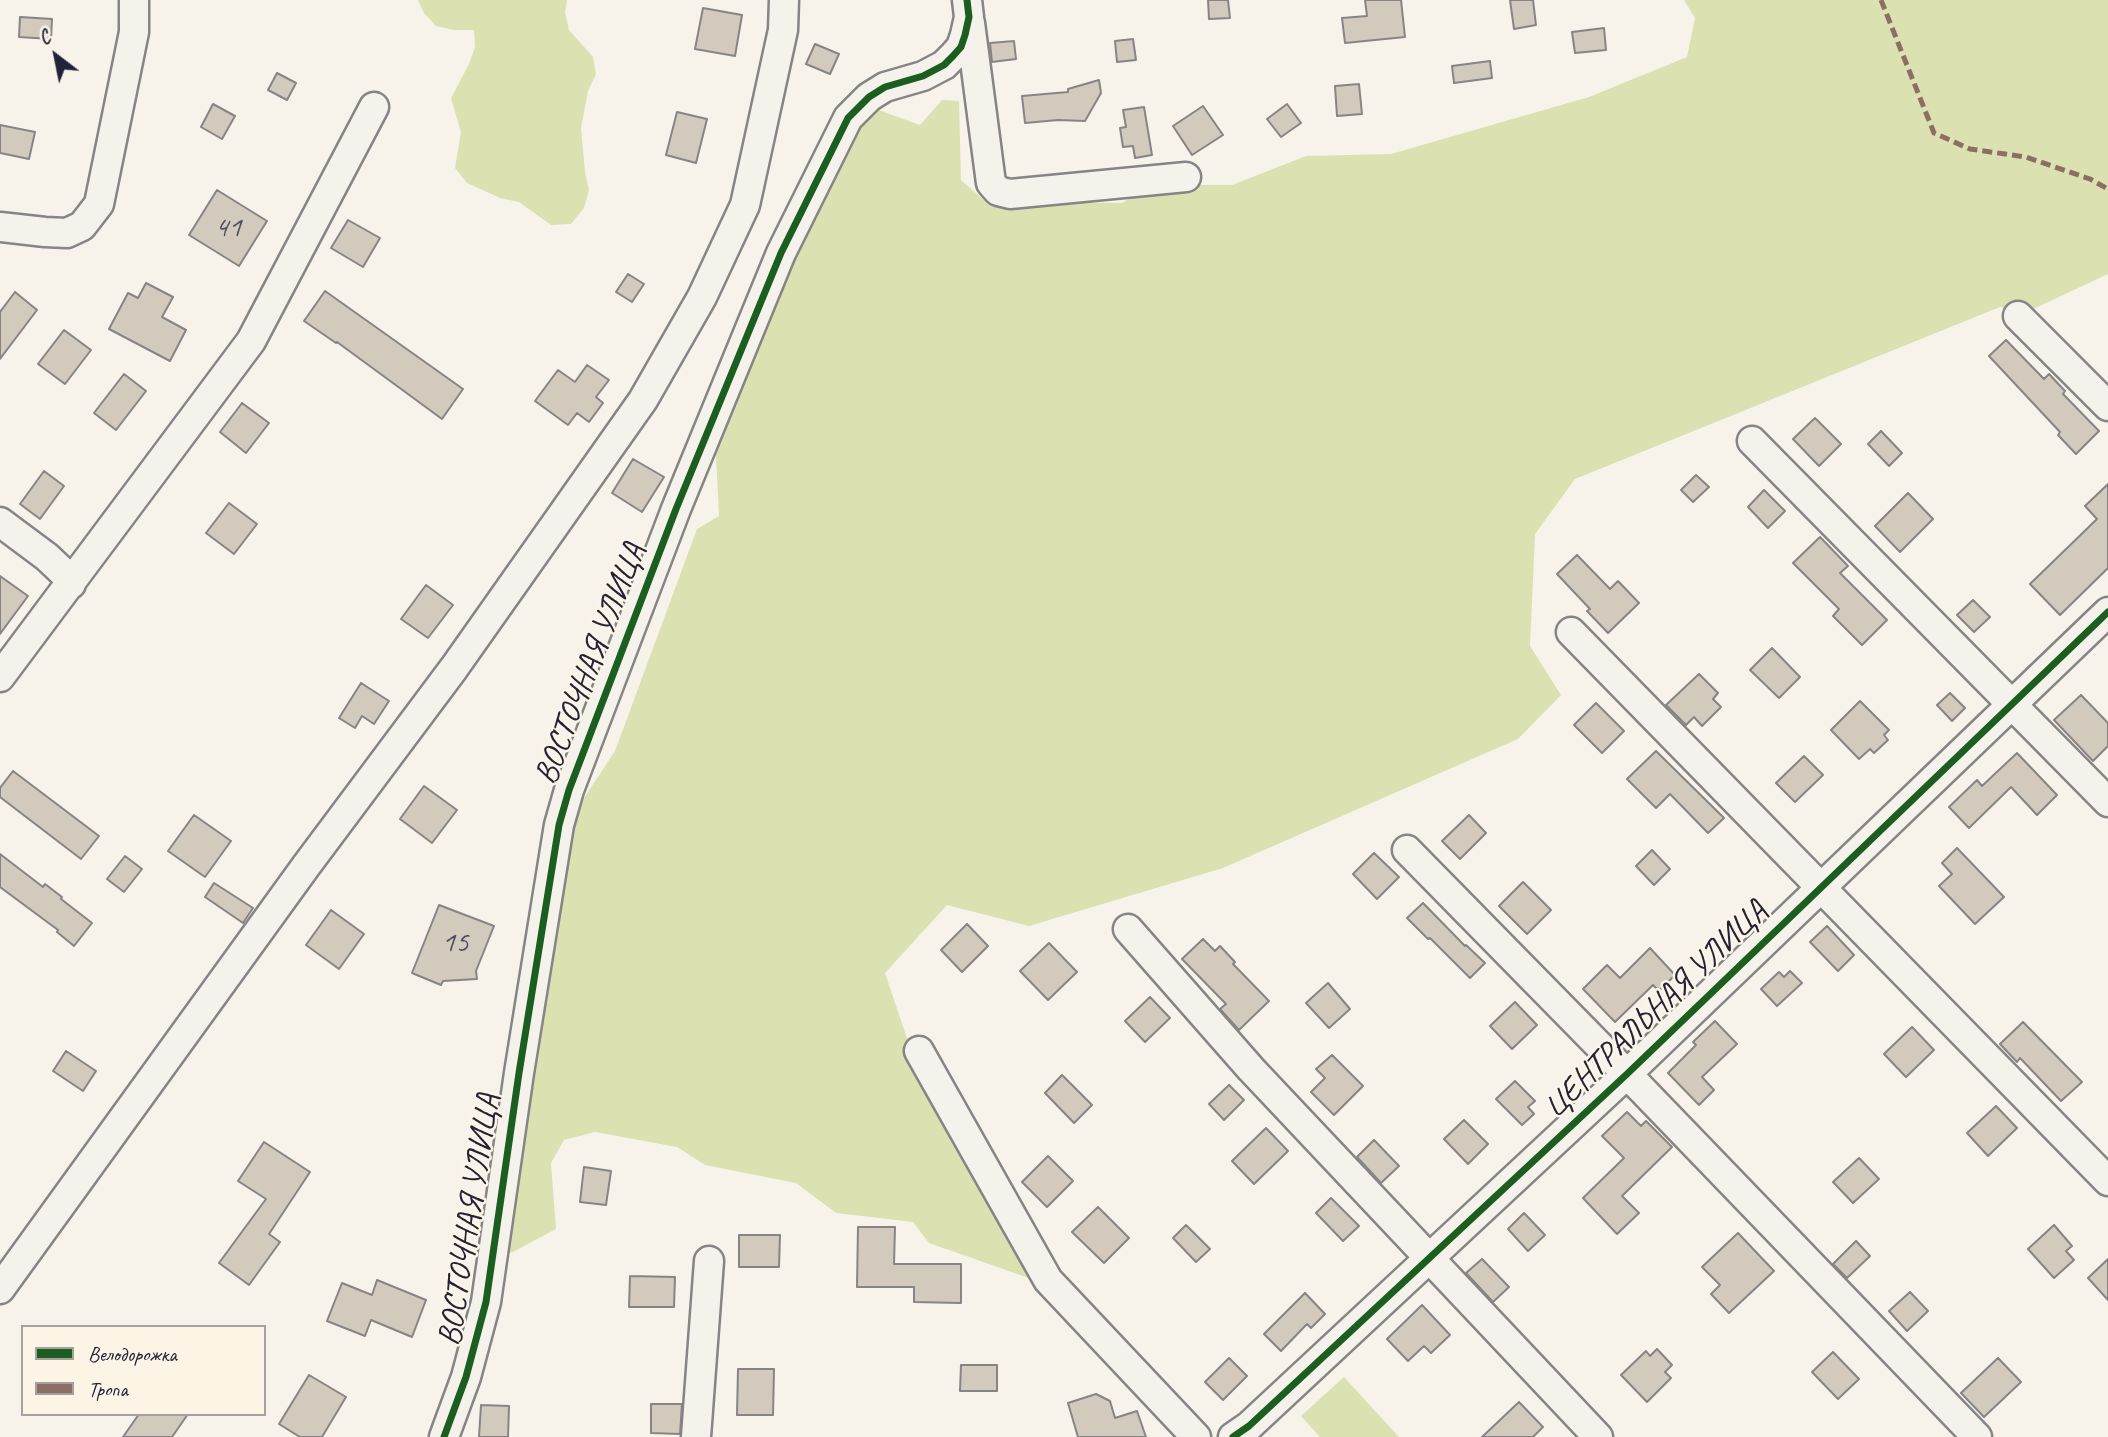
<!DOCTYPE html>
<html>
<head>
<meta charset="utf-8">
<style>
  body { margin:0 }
  #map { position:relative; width:2108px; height:1437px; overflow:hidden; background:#f7f3ea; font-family:Caveat,sans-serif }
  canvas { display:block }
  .legend { position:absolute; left:21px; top:1325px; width:245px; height:91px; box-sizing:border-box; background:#fcf5e5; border:2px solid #a5a1a1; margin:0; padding:9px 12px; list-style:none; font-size:21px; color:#22223b }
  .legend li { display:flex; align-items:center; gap:14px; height:35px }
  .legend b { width:35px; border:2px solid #a5a1a1 }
  .north { position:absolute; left:21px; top:21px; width:70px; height:70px; -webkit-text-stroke:5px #fcf5e5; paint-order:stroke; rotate:328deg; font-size:19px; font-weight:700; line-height:28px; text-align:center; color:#22223b }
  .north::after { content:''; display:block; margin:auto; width:24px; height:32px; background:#22223b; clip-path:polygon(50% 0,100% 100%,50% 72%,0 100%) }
</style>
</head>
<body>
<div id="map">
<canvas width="2108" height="1437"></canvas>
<ul class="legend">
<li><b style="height:9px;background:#1b5e20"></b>Велодорожка</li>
<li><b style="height:9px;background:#8d6e63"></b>Тропа</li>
</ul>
<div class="north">С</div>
</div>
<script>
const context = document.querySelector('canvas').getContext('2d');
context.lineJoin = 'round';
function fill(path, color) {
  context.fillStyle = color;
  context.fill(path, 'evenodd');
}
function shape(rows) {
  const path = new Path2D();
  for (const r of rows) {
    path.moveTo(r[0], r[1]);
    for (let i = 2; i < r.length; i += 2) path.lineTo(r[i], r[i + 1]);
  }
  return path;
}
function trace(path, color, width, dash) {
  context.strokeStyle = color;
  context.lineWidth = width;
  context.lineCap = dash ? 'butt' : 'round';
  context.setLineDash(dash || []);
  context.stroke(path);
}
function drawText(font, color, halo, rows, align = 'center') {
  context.font = font + ' Caveat,sans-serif';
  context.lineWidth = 5;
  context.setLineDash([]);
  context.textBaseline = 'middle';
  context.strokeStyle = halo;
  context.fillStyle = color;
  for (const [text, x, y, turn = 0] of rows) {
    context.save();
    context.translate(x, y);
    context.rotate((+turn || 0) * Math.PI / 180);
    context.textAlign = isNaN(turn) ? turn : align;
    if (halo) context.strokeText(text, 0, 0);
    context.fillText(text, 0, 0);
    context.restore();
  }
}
const green = shape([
  [418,0,567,0,565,12,569,30,593,57,596,74,588,91,581,128,585,172,589,190,584,208,571,224,551,225,519,202,500,198,467,183,455,168,461,132,451,98,469,64,475,47,474,30,454,30,436,26,424,13],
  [1684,0,2108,0,2108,274,2031,310,2000,307,1575,479,1535,534,1530,646,1561,695,1518,739,1223,868,1029,926,947,905,885,973,914,1059,1043,1283,929,1243,913,1222,836,1213,796,1183,705,1165,677,1147,595,1132,564,1140,551,1163,556,1229,511,1253,498,1236,574,813,615,751,697,529,719,516,716,455,846,128,873,108,920,125,942,100,959,101,961,180,986,202,1122,203,1152,185,1232,185,1306,156,1391,154,1589,97,1687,57,1695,18],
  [1344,1377,1399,1437,1320,1437,1301,1416]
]);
const building = shape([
  [1208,0,1228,0,1230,18,1209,19,1208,0],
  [1365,0,1401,0,1405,37,1345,43,1342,18,1367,16,1365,0],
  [1510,0,1533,0,1536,25,1514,29,1510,0],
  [703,8,742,15,735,56,695,49,703,8],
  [20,17,52,19,51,39,19,37,20,17],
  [1604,28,1606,50,1575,53,1572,32,1604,28],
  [1133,39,1136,60,1117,62,1115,41,1133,39],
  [1014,41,1016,59,992,62,990,43,1014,41],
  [815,44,839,54,830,74,806,64,815,44],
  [1490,61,1492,78,1454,83,1452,66,1490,61],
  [277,73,296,83,287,100,268,90,277,73],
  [1099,80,1101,93,1085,121,1058,120,1025,123,1022,96,1068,92,1068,89,1099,80],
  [1359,84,1362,114,1337,116,1335,86,1359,84],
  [213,104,235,116,222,139,201,127,213,104],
  [1287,104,1301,123,1281,137,1267,119,1287,104],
  [1203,106,1223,135,1192,155,1173,126,1203,106],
  [1144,107,1152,155,1135,158,1133,146,1123,147,1120,128,1126,127,1123,110,1144,107],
  [677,112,707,119,696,163,666,155,677,112],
  [0,125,35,132,29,159,0,153,0,125],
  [217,190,267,221,239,266,189,235,217,190],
  [348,220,380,238,363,267,331,248,348,220],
  [628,274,644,284,632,302,616,292,628,274],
  [146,283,173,297,162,317,186,330,170,361,109,329,128,293,138,298,146,283],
  [325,291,463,389,442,419,337,342,336,343,304,321,325,291],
  [15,292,37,310,0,359,0,312,15,292],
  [64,330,91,350,65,384,38,364,64,330],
  [2006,340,2044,379,2049,374,2065,391,2063,394,2099,431,2076,454,2058,435,2060,432,1989,356,2006,340],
  [587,365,609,380,596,397,603,403,589,422,577,413,568,425,535,401,558,370,575,382,587,365],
  [124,374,146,391,116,430,94,413,124,374],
  [242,403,269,423,246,453,220,432,242,403],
  [1815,418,1841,444,1819,466,1793,439,1815,418],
  [1881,431,1902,453,1889,466,1868,444,1881,431],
  [633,459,664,477,642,512,612,493,633,459],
  [44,471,64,486,40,519,20,504,44,471],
  [1696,475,1709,487,1693,502,1681,490,1696,475],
  [2108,484,2108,568,2060,615,2030,584,2097,519,2085,506,2108,484],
  [1764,490,1785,511,1768,528,1748,507,1764,490],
  [1908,493,1933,519,1900,552,1875,526,1908,493],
  [229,503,257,524,234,554,206,533,229,503],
  [1820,537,1848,566,1840,573,1887,620,1862,645,1833,616,1839,609,1793,563,1820,537],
  [1577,555,1610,589,1618,581,1639,603,1608,633,1587,611,1590,609,1557,574,1577,555],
  [0,576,28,596,0,634,0,576],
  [426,585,453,605,428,638,401,619,426,585],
  [1973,600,1990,617,1974,632,1957,615,1973,600],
  [1772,648,1800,677,1779,698,1750,670,1772,648],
  [1699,674,1718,693,1713,699,1721,707,1702,726,1694,717,1686,725,1666,705,1699,674],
  [361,683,389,701,374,724,362,716,355,728,339,718,361,683],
  [1950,693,1965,708,1952,721,1937,705,1950,693],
  [2081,695,2108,723,2108,746,2093,761,2054,720,2081,695],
  [1860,701,1889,730,1884,735,1888,740,1874,753,1870,749,1859,759,1831,730,1860,701],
  [1596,703,1624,731,1602,753,1574,725,1596,703],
  [1656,751,1724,818,1708,833,1670,794,1656,808,1627,779,1656,751],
  [2017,753,2057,795,2037,815,2011,787,1969,828,1949,807,1977,780,1982,786,2017,753],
  [1804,756,1823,775,1795,802,1776,783,1804,756],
  [13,771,99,836,81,859,0,797,0,788,13,771],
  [424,786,457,810,432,843,400,819,424,786],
  [194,815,231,841,205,877,168,851,194,815],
  [1469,815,1486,833,1460,859,1442,841,1469,815],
  [1957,848,2004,897,1975,924,1939,886,1952,874,1942,863,1957,848],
  [1652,850,1670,869,1654,885,1636,866,1652,850],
  [1374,853,1399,877,1377,899,1353,874,1374,853],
  [0,854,43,887,45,884,62,897,61,899,92,923,74,946,57,932,58,930,0,887,0,854],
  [125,856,142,869,124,892,107,879,125,856],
  [1523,882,1551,910,1527,934,1499,906,1523,882],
  [214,883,253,908,243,923,205,897,214,883],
  [1423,903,1465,946,1466,945,1485,963,1470,978,1430,938,1428,939,1407,918,1423,903],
  [439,905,494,926,476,971,477,979,443,981,441,985,412,973,439,905],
  [331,910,364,934,339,969,306,945,331,910],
  [967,924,988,946,962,972,941,950,967,924],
  [1827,926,1854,955,1838,971,1810,942,1827,926],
  [1203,939,1215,951,1220,946,1235,962,1233,964,1269,1001,1239,1030,1220,1009,1226,1004,1182,959,1203,939],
  [1049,943,1077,972,1048,1000,1020,971,1049,943],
  [1650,948,1675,975,1659,991,1653,985,1615,1022,1583,989,1607,965,1620,978,1650,948],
  [1790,971,1802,983,1777,1006,1761,989,1779,972,1784,977,1790,971],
  [1328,983,1350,1009,1329,1028,1306,1003,1328,983],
  [1150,997,1170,1018,1145,1042,1125,1021,1150,997],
  [1515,1002,1537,1025,1512,1049,1490,1026,1515,1002],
  [1715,1021,1737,1044,1702,1077,1714,1090,1699,1105,1668,1073,1696,1045,1693,1042,1715,1021],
  [2023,1022,2082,1082,2061,1101,2020,1058,2017,1062,2000,1044,2023,1022],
  [1912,1027,1934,1050,1906,1077,1884,1054,1912,1027],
  [66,1051,96,1071,83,1091,53,1071,66,1051],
  [1332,1055,1363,1086,1334,1115,1311,1092,1325,1078,1316,1069,1332,1055],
  [1062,1075,1092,1105,1074,1123,1045,1093,1062,1075],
  [1515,1081,1535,1101,1528,1107,1534,1114,1522,1125,1496,1099,1515,1081],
  [1229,1085,1244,1100,1224,1120,1209,1104,1229,1085],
  [1996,1106,2017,1128,1988,1156,1967,1133,1996,1106],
  [1627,1112,1641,1126,1646,1121,1672,1147,1622,1196,1639,1213,1617,1234,1583,1198,1624,1158,1602,1136,1627,1112],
  [1464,1120,1488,1144,1468,1164,1444,1139,1464,1120],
  [1266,1128,1288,1151,1254,1184,1232,1161,1266,1128],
  [1374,1140,1399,1166,1381,1183,1357,1157,1374,1140],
  [264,1142,310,1172,269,1234,280,1242,249,1285,219,1263,266,1199,238,1181,264,1142],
  [1048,1156,1073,1181,1047,1207,1022,1182,1048,1156],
  [1859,1158,1879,1179,1853,1203,1833,1182,1859,1158],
  [584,1167,611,1171,606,1205,580,1202,584,1167],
  [1331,1198,1359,1226,1343,1241,1316,1213,1331,1198],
  [1098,1207,1129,1238,1104,1263,1072,1232,1098,1207],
  [1524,1213,1545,1235,1528,1251,1508,1229,1524,1213],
  [1186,1225,1210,1249,1196,1262,1173,1238,1186,1225],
  [2054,1225,2072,1246,2066,1251,2074,1260,2054,1278,2028,1249,2054,1225],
  [858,1227,895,1227,894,1264,961,1264,961,1303,914,1302,914,1287,857,1287,858,1227],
  [1738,1233,1774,1271,1729,1313,1711,1294,1720,1285,1702,1267,1738,1233],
  [739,1235,780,1235,779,1267,739,1267,739,1235],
  [1856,1241,1870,1256,1847,1278,1833,1264,1856,1241],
  [1482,1259,1509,1287,1493,1302,1466,1273,1482,1259],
  [2108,1259,2108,1300,2088,1278,2108,1259],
  [630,1276,675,1277,674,1307,629,1307,630,1276],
  [377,1280,426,1300,412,1337,371,1320,365,1336,327,1321,342,1283,372,1295,377,1280],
  [1910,1292,1928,1311,1907,1331,1889,1311,1910,1292],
  [1305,1293,1325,1314,1311,1328,1307,1324,1281,1351,1264,1334,1305,1293],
  [1422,1305,1450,1335,1431,1353,1424,1346,1408,1361,1387,1339,1422,1305],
  [1657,1349,1672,1365,1665,1372,1671,1378,1647,1402,1621,1375,1646,1351,1650,1356,1657,1349],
  [1833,1352,1859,1379,1838,1399,1812,1372,1833,1352],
  [1229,1358,1247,1376,1223,1400,1205,1382,1229,1358],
  [1998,1358,2021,1382,1984,1417,1961,1393,1998,1358],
  [961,1365,997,1365,997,1391,960,1391,961,1365],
  [738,1369,774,1369,773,1415,737,1415,738,1369],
  [309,1375,346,1397,322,1437,300,1437,279,1424,309,1375],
  [1096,1394,1110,1401,1115,1418,1137,1411,1146,1437,1078,1437,1068,1403,1096,1394],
  [1519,1402,1543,1427,1533,1437,1482,1437,1519,1402],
  [651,1404,682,1404,680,1434,651,1433,651,1404],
  [481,1405,509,1406,508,1437,479,1437,481,1405],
  [139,1414,188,1414,172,1437,123,1437,139,1414]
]);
const minor = shape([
  [970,23,991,183,998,191,1010,194,1186,177],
  [0,227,45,232,67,233,82,226,99,204,134,32,134,0],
  [2018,316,2108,406],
  [1752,441,2108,802],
  [0,522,47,557,66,575,71,584],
  [1571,632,2108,1181],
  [0,677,251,341,374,107],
  [1407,850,1627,1074,1977,1437],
  [1128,929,1251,1069,1598,1437],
  [919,1051,1048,1280,1196,1437],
  [0,1289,306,866,454,668,643,400,702,297,745,205,783,30,784,0],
  [444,1437,466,1377,486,1302,519,1073,559,825,569,790,676,509,781,253,848,118,869,97,885,87,923,76,944,65,953,56,961,47,965,35,969,17,967,0],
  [696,1437,709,1261],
  [1233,1437,1249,1426,1627,1074,2108,612]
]);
const quiet = shape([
  [1881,0,1934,133,1970,149,2026,157,2090,179,2108,189]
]);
const cycleway = shape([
  [444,1437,466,1377,486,1302,519,1073,559,825,569,790,676,509,781,253,848,118,869,97,885,87,923,76,944,65,953,56,961,47,965,35,969,17,967,0],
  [1233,1437,1249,1426,1627,1074,2108,612]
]);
const numberNames = [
  ["41",228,228],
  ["15",455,943]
];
const streetNames = [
  ["ВОСТОЧНАЯ УЛИЦА",591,664,-69],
  ["ЦЕНТРАЛЬНАЯ УЛИЦА",1656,1010,-44],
  ["ВОСТОЧНАЯ УЛИЦА",470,1220,-81]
];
fill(green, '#dce1b2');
fill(building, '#d2cbbd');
trace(building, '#868485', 2);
trace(minor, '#868485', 33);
trace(minor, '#f5f2ec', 28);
trace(quiet, '#8d6e63', 5, [10, 5]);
trace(cycleway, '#1b5e20', 7);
drawText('30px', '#4e4c5c', null, numberNames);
drawText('33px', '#22223b', '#fcf5e5', streetNames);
</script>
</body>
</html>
